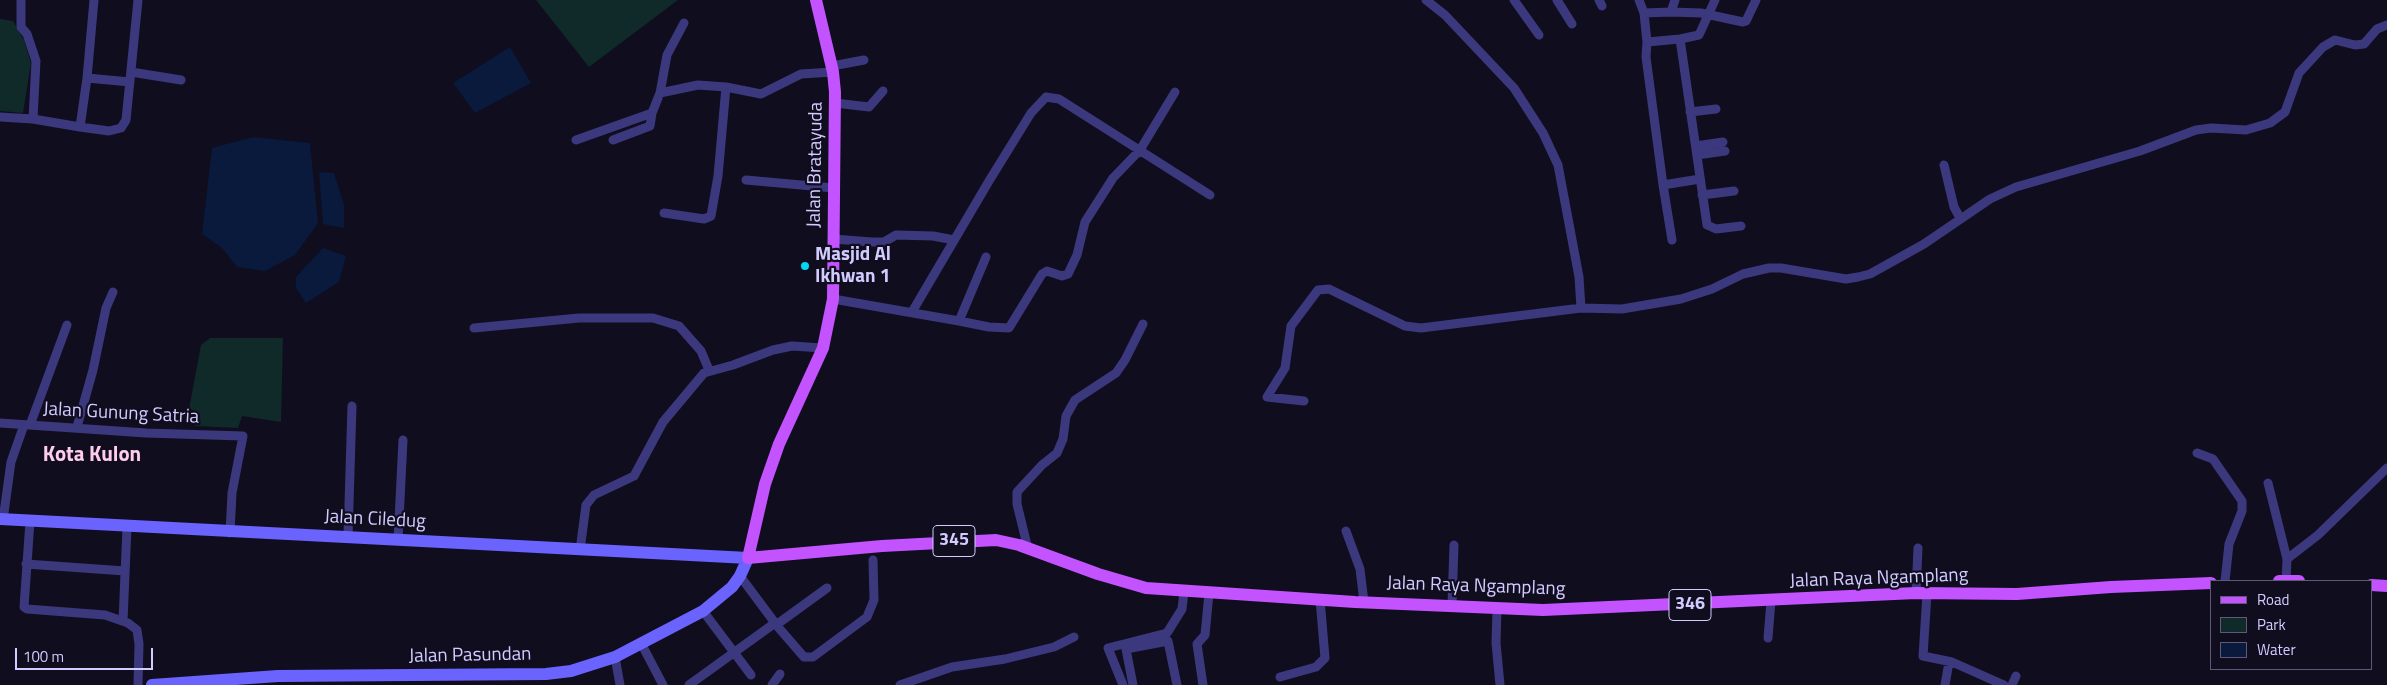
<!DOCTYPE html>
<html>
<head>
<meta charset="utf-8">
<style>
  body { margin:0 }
  #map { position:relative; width:2387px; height:685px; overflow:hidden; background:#100d1f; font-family:"Titillium Web",sans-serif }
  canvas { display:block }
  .legend { position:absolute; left:2210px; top:580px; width:162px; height:90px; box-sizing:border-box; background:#100d1f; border:1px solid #5e5979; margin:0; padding:6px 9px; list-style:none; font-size:15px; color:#d2cbff }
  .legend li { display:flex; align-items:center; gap:10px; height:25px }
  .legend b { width:25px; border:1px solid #5e5979 }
  .scale { position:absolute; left:15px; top:648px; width:138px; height:22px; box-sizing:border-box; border:2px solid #d2cbff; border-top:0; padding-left:6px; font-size:15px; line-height:18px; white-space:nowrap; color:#d2cbff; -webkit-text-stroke:4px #100d1f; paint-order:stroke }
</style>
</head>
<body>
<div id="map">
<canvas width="2387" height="685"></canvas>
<ul class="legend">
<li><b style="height:6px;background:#c253fe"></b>Road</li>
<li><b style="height:14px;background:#102929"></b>Park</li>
<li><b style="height:14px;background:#091a3c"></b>Water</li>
</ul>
<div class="scale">100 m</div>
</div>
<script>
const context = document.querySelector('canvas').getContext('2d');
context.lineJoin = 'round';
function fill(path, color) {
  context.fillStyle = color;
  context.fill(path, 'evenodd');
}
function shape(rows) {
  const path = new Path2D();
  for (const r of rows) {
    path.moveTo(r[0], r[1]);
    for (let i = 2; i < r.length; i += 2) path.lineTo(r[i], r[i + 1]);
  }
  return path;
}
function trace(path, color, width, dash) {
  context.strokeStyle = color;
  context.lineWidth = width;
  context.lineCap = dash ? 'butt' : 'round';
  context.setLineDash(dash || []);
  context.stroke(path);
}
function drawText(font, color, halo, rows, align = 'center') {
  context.font = font + ' "Titillium Web",sans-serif';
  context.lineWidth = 4.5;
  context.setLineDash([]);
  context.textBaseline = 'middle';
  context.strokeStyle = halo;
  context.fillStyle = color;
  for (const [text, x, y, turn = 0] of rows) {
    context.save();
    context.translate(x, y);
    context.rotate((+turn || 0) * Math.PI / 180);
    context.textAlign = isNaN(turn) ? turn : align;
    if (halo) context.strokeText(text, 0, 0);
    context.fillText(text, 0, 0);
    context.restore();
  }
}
const green = shape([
  [536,0,678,0,589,67],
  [0,19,13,21,24,40,31,63,23,113,0,111],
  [210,338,283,338,281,422,242,416,238,428,195,426,196,411,189,409,201,345]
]);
const water = shape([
  [510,47,531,83,475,113,453,83],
  [253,137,310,143,318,223,295,255,265,271,237,267,222,248,202,234,212,148],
  [319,172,334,173,344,205,344,228,323,224],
  [323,248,346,256,339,282,306,303,296,288,296,277]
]);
const street = shape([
  [21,0,21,27,27,34,36,61,33,119],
  [94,0,87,78,130,82],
  [1426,0,1445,15,1514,88,1543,133,1558,165,1579,277,1581,308],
  [1514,0,1539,35],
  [1557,0,1572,24],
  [1599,0,1602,6],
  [1639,0,1644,13,1647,42,1680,39,1707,225,1716,229,1741,226],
  [1675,0,1671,12,1701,13,1743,22,1746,21,1756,0],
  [1644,13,1671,12],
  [684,23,667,55,660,93,698,85,726,87,761,94,801,74,833,72],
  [1680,39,1699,35,1715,0],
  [1647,42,1646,57,1663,185,1700,179],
  [832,66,864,60],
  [131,72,181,80],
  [835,103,869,107,883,91],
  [1690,112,1716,109],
  [0,117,33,119,80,127,87,78],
  [80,127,109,131,121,128,126,120,138,0],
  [576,140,652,113,660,93],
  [613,140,650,126,652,113],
  [1696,146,1723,142],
  [1697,155,1725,151],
  [1944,165,1954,207,1960,218],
  [746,180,834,188],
  [1663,185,1672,240],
  [1702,195,1734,191],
  [664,213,704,219,711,216,718,176,726,87],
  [833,239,872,242,884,242,896,235,933,236,954,240],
  [833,299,959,321,986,257],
  [912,312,989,181,1031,113,1046,97,1059,99,1210,195],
  [959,321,989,327,1009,328,1042,274,1047,271,1062,276,1068,274,1077,255,1085,222,1113,178,1140,150,1175,92],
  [474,328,579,318,653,318,679,326,701,351,709,370],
  [1304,401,1267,397,1285,368,1291,326,1318,290,1329,289,1405,326,1421,328,1581,308,1622,309,1681,299,1712,289,1743,274,1769,268,1781,268,1846,279,1858,277,1870,274,1924,244,1990,199,2016,187,2140,151,2196,130,2211,128,2246,130,2270,123,2285,112,2299,73,2323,47,2335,40,2355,45,2364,44,2377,29,2387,25],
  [0,423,146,433,243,436,232,493,230,533],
  [30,425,67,325],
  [77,427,93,370,106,308,113,292],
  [2197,453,2213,459,2242,501,2242,511,2229,544,2225,581],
  [2268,483,2287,559],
  [3,520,11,462,24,425],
  [30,521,24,607,27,609,105,615,128,623,137,630,139,644,138,685],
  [1346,531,1360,569,1364,602],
  [348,537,352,406],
  [398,540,403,440],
  [1028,549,1017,504,1017,492,1042,465,1057,453,1063,439,1066,416,1075,400,1116,373,1125,360,1143,324],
  [580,550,586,505,594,495,634,476,663,422,704,373,733,365,773,350,792,346,823,348],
  [26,564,125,571],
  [740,576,778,627,804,657,813,657,867,617,874,600,873,560],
  [2286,581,2287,559,2318,535,2387,468],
  [1916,593,1918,548],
  [1927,594,1923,656,1952,662,2004,685],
  [1452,605,1454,545],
  [1497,608,1496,643,1500,685],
  [703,611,751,675],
  [123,621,127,527],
  [776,625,827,588],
  [1768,638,1771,601],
  [641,643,663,685],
  [615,657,620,685],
  [1280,677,1316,667,1325,658,1320,599],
  [689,685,775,623],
  [772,685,780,674],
  [900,685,952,667,1005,659,1054,647,1074,637],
  [1123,685,1108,648,1167,633,1182,609,1184,592],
  [1133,685,1126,649,1168,641,1177,685],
  [1203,685,1197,644,1205,635,1209,593],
  [1945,685,1949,662],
  [2012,685,2016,676]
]);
const secondary = shape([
  [0,519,748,558,740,576,732,587,703,611,615,657,571,671,546,674,278,676,152,685]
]);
const primary = shape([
  [816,0,833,72,835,92,833,299,823,348,779,444,765,484,748,558,882,546,996,540,1019,545,1098,574,1146,588,1355,602,1543,610,1916,593,2017,594,2111,587,2211,583],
  [2279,581,2299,581],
  [2371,585,2387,586]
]);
const markers = [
  [805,266,5,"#02d6f4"]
];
const shields = [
  [954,541,42],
  [1690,605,42]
];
const shieldNames = [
  ["345",954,541],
  ["346",1690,605]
];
const streetNames = [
  ["Jalan Bratayuda",816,165,-89],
  ["Jalan Gunung Satria",121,414,3],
  ["Jalan Ciledug",375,520,3],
  ["Jalan Raya Ngamplang",1879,579,-2],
  ["Jalan Raya Ngamplang",1476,587,2],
  ["Jalan Pasundan",470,656,-1]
];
const poiNames = [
  ["Masjid Al",815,255],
  ["Ikhwan 1",815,277]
];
const quarterNames = [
  ["Kota Kulon",92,456]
];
fill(green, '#102929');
fill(water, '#091a3c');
trace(street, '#3c387e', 9);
trace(secondary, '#6b63fe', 12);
trace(primary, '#c253fe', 12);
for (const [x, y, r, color] of markers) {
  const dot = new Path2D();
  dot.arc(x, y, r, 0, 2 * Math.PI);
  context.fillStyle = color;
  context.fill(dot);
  trace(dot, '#100d1f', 2);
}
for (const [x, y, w] of shields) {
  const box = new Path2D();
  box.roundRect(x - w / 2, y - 15.5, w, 31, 4);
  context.fillStyle = '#100d1f';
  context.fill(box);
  trace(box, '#d2cbff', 1);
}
drawText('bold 18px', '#d2cbff', null, shieldNames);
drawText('19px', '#d2cbff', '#100d1f', streetNames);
drawText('bold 19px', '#d2cbff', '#100d1f', poiNames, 'left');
drawText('bold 21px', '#ffcdec', '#100d1f', quarterNames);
</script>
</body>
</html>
